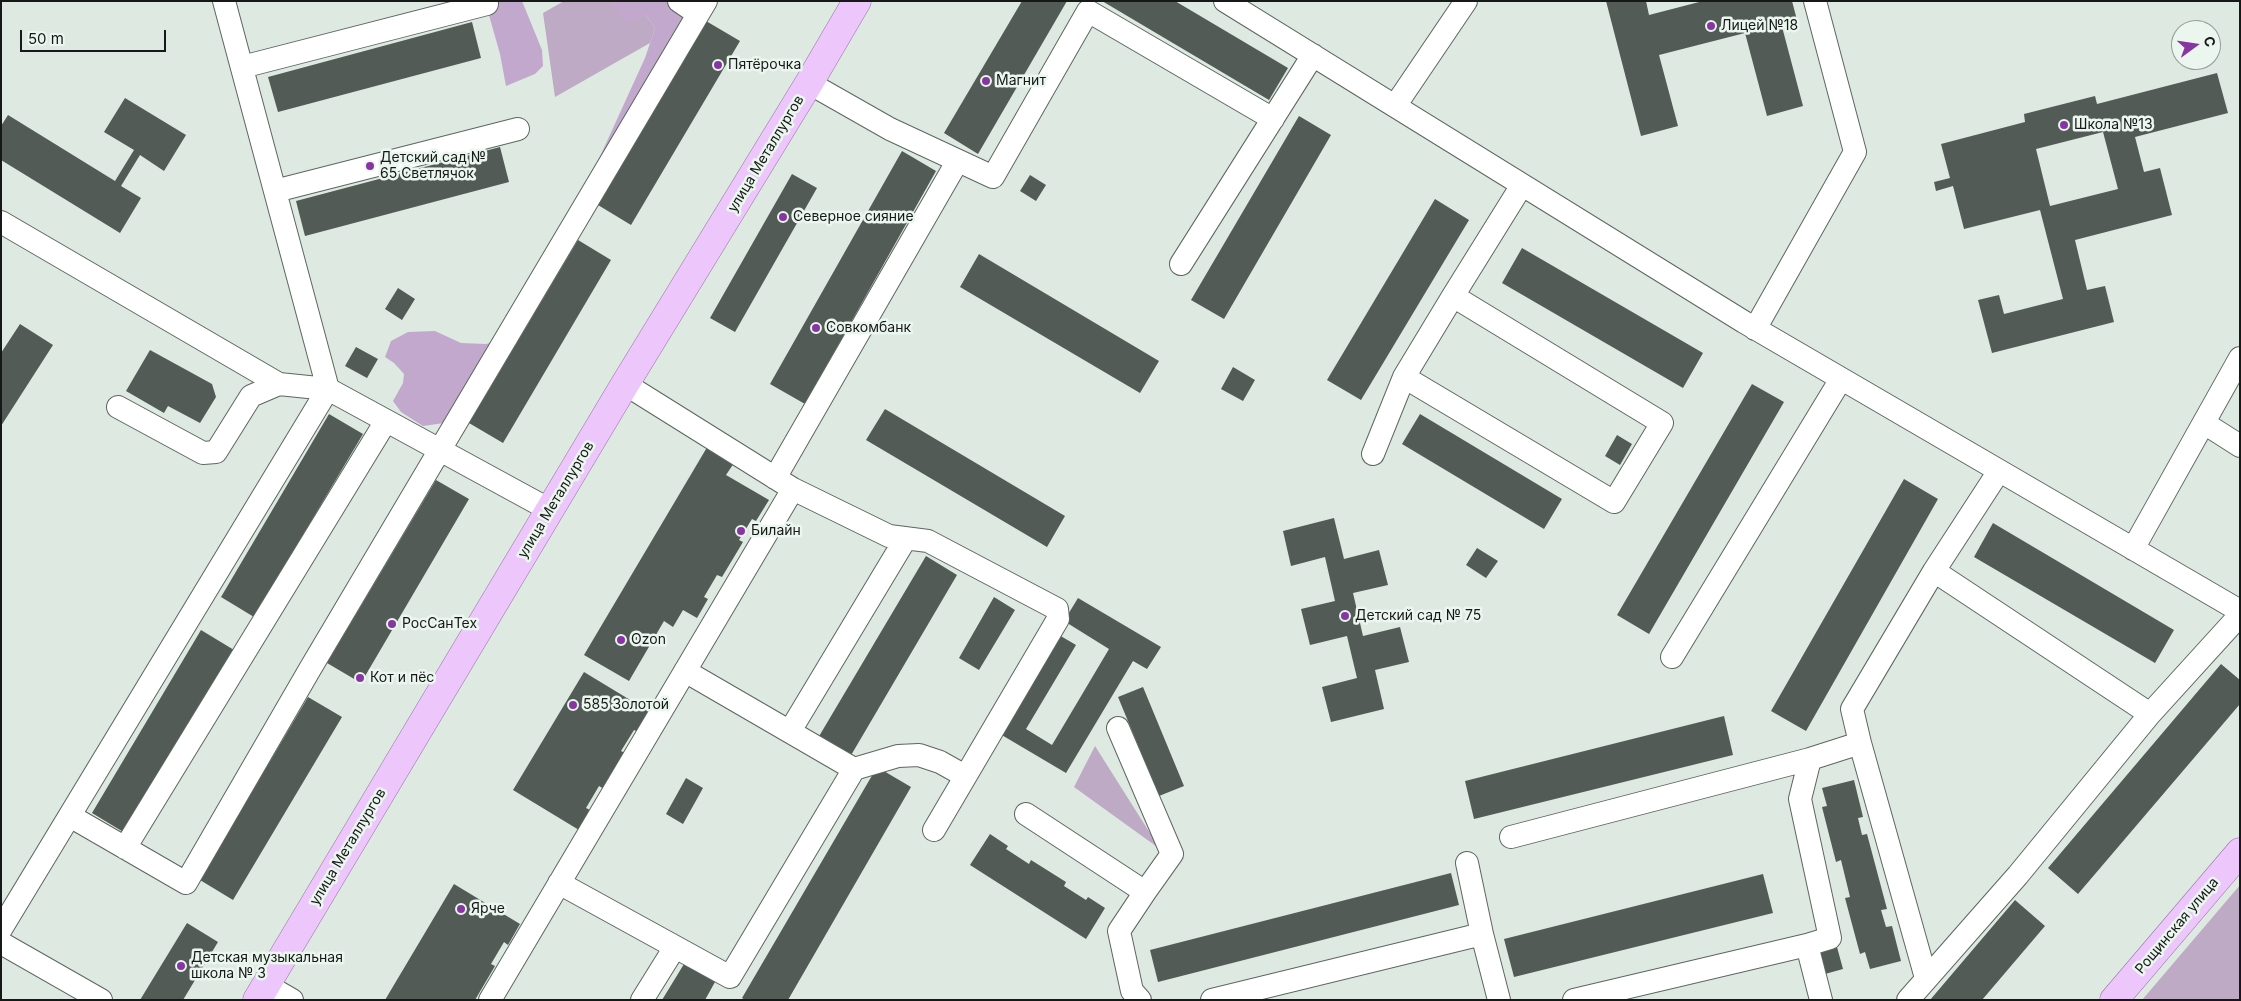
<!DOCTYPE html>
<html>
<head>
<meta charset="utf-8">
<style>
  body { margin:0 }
  #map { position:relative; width:2241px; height:1001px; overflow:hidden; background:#dee9e2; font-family:Inter,sans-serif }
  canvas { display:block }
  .frame { position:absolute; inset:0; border:2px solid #161917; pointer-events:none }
  .north { position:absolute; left:2171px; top:20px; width:50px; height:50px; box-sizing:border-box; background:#ebf6ef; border:1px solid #969e99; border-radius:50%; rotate:76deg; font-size:14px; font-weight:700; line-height:20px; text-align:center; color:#161917 }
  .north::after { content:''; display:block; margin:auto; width:18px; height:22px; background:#8835a4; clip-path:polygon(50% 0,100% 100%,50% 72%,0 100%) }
  .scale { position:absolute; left:20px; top:30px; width:146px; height:22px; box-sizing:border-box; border:2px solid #161917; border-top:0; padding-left:6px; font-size:15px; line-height:18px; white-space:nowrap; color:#161917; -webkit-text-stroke:4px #ebf6ef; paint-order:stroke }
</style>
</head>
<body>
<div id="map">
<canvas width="2241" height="1001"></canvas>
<div class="frame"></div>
<div class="north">С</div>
<div class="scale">50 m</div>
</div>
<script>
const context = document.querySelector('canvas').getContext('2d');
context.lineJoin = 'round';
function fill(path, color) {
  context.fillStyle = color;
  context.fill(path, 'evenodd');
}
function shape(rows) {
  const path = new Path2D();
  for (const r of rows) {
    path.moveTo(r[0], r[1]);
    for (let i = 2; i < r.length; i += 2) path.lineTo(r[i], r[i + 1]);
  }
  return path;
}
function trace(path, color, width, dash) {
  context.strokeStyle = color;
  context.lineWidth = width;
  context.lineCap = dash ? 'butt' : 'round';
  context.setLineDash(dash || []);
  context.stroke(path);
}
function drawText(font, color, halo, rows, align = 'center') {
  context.font = font + ' Inter,sans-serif';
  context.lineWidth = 5;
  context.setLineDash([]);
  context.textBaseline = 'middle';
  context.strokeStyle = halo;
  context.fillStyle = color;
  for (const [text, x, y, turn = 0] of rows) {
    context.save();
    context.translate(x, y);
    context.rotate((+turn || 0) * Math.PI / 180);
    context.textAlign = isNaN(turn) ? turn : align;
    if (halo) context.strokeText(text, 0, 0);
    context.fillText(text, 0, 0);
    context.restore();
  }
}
const green = shape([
  [564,1,609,1,646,15,655,28,650,43,555,97,543,13],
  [1095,746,1160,849,1074,787],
  [2240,885,2240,1000,2142,1000]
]);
const forest = shape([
  [485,1,522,1,542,50,543,66,535,74,506,86,500,54],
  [609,1,705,1,444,423,423,426,401,412,393,401,403,383,404,374,394,363,385,357,391,341,408,332,435,331,461,343,486,344,494,342,592,174,645,58,655,28,646,15,626,23]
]);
const building = shape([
  [1022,1,1067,1,978,154,944,133],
  [1102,1,1175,1,1288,68,1269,100],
  [1606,1,1646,1,1649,15,1703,1,1792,1,1797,20,1781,23,1803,106,1767,116,1745,33,1659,55,1678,126,1641,136],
  [706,21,740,41,631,225,598,205],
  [472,22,481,58,278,112,268,77],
  [2217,73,2228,113,2135,137,2144,172,2160,168,2172,215,2075,240,2087,290,2105,286,2114,322,1992,353,1978,300,1999,295,2004,314,2063,299,2040,210,1964,229,1953,186,1936,191,1934,182,1950,178,1941,144,2025,122,2024,114,2095,96,2097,104],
  [2103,132,2118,189,2050,206,2036,149],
  [125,98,186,135,164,171,140,155,121,186,141,198,120,233,1,160,1,126,8,115,115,181,134,150,104,132],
  [1299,116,1331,135,1224,319,1191,300],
  [500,147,509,182,305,236,296,201],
  [902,151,936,171,805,404,770,384],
  [792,174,817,188,735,332,710,318],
  [1030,175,1046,185,1036,201,1020,191],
  [1435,199,1469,220,1361,400,1327,380],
  [578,240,611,260,503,443,469,423],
  [1522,248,1703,353,1683,388,1502,283],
  [979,254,1159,361,1140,393,960,287],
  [398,288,415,299,402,320,385,309],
  [20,324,53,345,1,426,1,353],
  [356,347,378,359,367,378,345,366],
  [150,350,212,384,216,397,200,423,168,406,164,413,126,391],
  [1233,367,1255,380,1243,401,1221,389],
  [1752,384,1784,402,1649,634,1617,615],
  [885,409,1065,516,1047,547,866,440],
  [329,414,363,434,254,617,221,597],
  [1420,414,1562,499,1544,529,1402,444],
  [1617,435,1632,444,1620,465,1605,456],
  [709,444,736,460,726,475,769,500,756,521,752,519,739,540,743,542,722,577,717,575,704,597,708,599,697,618,683,610,673,627,664,621,629,681,584,655],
  [1904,479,1938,499,1806,731,1771,711],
  [436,480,469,499,361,683,327,663],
  [1334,518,1344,559,1379,550,1388,585,1353,593,1363,636,1400,627,1409,662,1375,670,1384,709,1331,722,1322,687,1357,678,1347,636,1310,645,1301,609,1335,601,1325,557,1291,566,1283,531],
  [1993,523,2174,630,2155,663,1974,557],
  [1477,548,1498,561,1486,578,1466,565],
  [926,556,957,575,850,757,818,738],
  [994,597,1015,610,979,670,959,658],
  [1078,598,1161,647,1147,669,1133,661,1066,773,1000,734,1059,635,1076,645,1026,729,1052,745,1109,649,1064,621],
  [201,630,234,650,125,833,92,813],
  [2221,664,2240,680,2240,704,2078,894,2048,868],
  [584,672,650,712,638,732,634,730,621,751,625,753,604,789,599,786,586,808,590,810,579,830,513,790],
  [1143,687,1184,786,1159,796,1118,697],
  [308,697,342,717,233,900,200,880],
  [1724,716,1733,755,1474,819,1465,781],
  [877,767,911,787,788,1000,745,1000,742,998],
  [686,778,703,788,683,824,666,814],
  [1854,780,1863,817,1858,818,1862,835,1867,834,1887,909,1881,910,1886,927,1892,926,1901,961,1870,969,1865,952,1860,954,1845,898,1850,897,1841,860,1836,862,1822,807,1827,806,1822,788],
  [990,834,1008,846,1006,849,1029,864,1031,860,1066,882,1064,886,1086,900,1088,897,1105,908,1086,939,970,865],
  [1451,873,1459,905,1158,982,1150,950],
  [1763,874,1773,913,1514,977,1504,939],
  [454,884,520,924,508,945,504,942,491,964,495,966,475,1000,385,1000],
  [2015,900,2045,926,1982,1000,1930,1000],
  [187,923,218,942,183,1000,140,1000],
  [1837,947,1843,969,1825,974,1819,951],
  [684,964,715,982,705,1000,662,1000]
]);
const minor = shape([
  [224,1,328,389,550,510],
  [679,1,698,14],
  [1225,1,1744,322,2240,611],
  [242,67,487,4],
  [809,83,890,129,993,177,1088,11,1273,119],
  [1395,106,1466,1],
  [275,191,518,129],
  [1,222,279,384,328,389,1,929],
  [1181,264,1313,55],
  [1453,296,1662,423,1614,502,1404,377,1453,296,1522,185],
  [1755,329,1855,152,1815,1],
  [625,384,793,489,889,536,928,541,1057,609,1058,619,934,830],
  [118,407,203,453,216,452,251,396,279,384],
  [2204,423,2240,446],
  [1373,454,1404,377],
  [775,478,957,162],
  [2133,549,2240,358],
  [1934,571,2150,714],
  [1672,657,1841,379],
  [685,671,854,769],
  [1118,728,1172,854,1145,892],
  [790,731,906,538],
  [1860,743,1926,978],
  [1026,814,1145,892,1119,931,1132,991,1140,1000],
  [70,816,186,883,310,669,706,1],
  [1511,837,1810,759],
  [125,848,386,421],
  [1467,863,1482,934,1499,1000],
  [559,883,730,977,854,769,898,756,919,755,940,762,965,776],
  [1,943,101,1000],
  [266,985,292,1000],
  [490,1000,793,489],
  [642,1000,675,947],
  [1212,1000,1482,934],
  [1574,1000,1807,945],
  [1821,1000,1807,945,1830,938,1800,799,1810,759,1860,743,1852,709,1934,571,1999,471],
  [1908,1000,2018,875,2150,714,2240,615]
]);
const major = shape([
  [257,1000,625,384,809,83,857,1],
  [2114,1000,2240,852]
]);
const markers = [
  [1711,26,5,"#8835a4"],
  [718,65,5,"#8835a4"],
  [986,81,5,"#8835a4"],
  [2064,125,5,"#8835a4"],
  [370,166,5,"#8835a4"],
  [783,217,5,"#8835a4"],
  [816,328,5,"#8835a4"],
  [741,531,5,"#8835a4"],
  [1345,616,5,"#8835a4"],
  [392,624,5,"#8835a4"],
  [621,640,5,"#8835a4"],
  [360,678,5,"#8835a4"],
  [573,705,5,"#8835a4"],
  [461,909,5,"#8835a4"],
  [181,966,5,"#8835a4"]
];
const poiNames = [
  ["Лицей №18",1721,26],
  ["Пятёрочка",728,65],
  ["Магнит",996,81],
  ["Школа №13",2074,125],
  ["Детский сад №",380,158],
  ["65 Светлячок",380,174],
  ["Северное сияние",793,217],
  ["Совкомбанк",826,328],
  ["Билайн",751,531],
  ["Детский сад № 75",1355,616],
  ["РосСанТех",402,624],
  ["Ozon",631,640],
  ["Кот и пёс",370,678],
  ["585 Золотой",583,705],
  ["Ярче",471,909],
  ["Детская музыкальная",191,958],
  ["школа № 3",191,974]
];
const streetNames = [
  ["улица Металлургов",766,154,-59],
  ["улица Металлургов",556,500,-59],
  ["улица Металлургов",348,847,-59],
  ["Рощинская улица",2177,926,-50]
];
fill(green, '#beaac5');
fill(forest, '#c3a8ce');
fill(building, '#525b55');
trace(minor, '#5d6660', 24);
trace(major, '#9a71aa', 29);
trace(minor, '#fff', 22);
trace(major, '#edc6fb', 28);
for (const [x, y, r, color] of markers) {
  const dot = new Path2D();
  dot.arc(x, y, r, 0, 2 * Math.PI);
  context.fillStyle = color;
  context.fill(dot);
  trace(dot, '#ebf6ef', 2);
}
drawText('14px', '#161917', '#ebf6ef', poiNames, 'left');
drawText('14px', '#161917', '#ebf6ef', streetNames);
</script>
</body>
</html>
